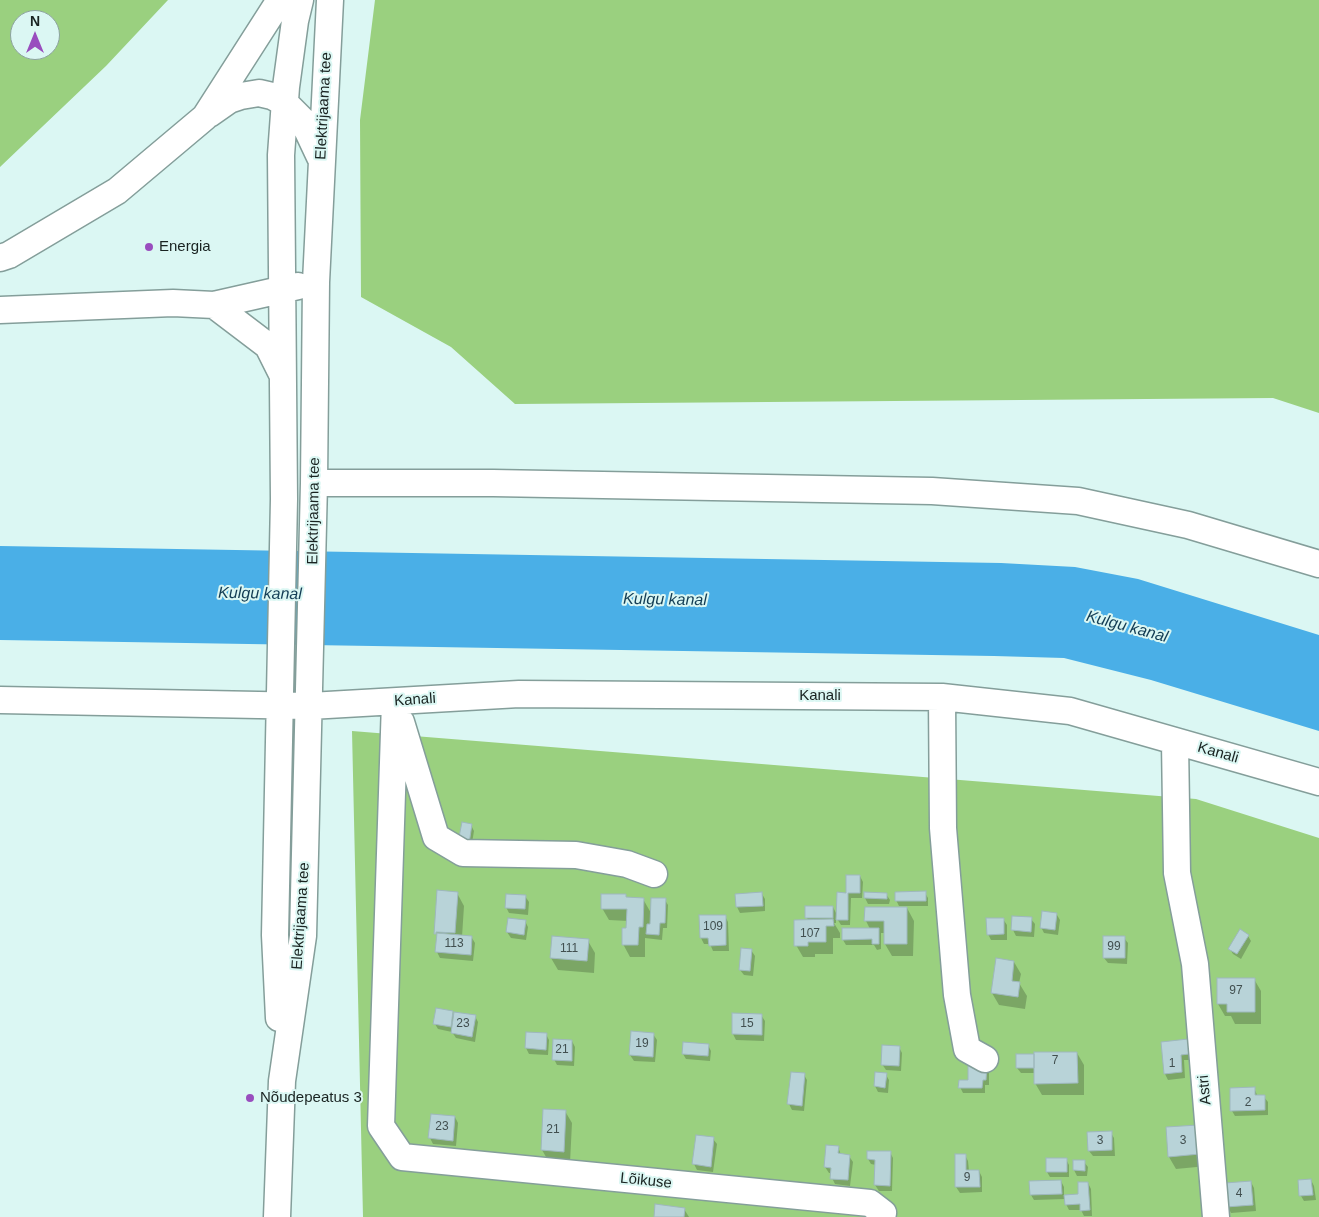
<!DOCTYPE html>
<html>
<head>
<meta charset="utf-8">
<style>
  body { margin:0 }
  #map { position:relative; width:1319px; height:1217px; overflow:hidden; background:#dbf7f3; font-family:Arial,sans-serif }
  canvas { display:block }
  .north { position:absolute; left:10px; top:10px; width:50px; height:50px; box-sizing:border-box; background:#dbf7f3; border:1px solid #8da29f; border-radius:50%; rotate:0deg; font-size:14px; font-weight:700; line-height:20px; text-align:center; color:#192321 }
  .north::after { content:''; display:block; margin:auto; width:18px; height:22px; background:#994dbe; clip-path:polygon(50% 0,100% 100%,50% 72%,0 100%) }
</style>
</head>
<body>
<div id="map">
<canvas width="1319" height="1217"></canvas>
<div class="north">N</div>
</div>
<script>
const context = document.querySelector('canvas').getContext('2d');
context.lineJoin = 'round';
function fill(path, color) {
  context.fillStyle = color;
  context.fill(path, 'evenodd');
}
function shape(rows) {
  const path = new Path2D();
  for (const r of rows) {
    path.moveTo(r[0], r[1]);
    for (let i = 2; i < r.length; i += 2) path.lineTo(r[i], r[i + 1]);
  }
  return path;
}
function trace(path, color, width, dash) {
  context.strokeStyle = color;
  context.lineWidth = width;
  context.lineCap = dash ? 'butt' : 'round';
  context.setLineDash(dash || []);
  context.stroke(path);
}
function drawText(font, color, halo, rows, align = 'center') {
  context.font = font + ' Arial,sans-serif';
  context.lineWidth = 4;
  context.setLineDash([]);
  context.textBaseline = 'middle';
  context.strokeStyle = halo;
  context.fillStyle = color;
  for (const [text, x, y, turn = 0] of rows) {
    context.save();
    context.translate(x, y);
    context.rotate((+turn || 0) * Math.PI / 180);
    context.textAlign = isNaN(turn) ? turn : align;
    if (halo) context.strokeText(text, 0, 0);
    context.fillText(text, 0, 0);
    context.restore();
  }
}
const green = shape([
  [0,0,168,0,106,66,0,167],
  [20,20,50,20,50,50,20,50],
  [375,0,1319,0,1319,413,1273,398,515,404,451,347,361,297,360,120],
  [352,731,1196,799,1319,838,1319,1217,363,1217]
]);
const water = shape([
  [0,546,1001,563,1075,567,1138,579,1319,635,1319,731,1151,680,1064,658,994,656,0,640]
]);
const shadow = shape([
  [471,825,474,831,471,849,463,847],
  [860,876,863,882,862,898,851,898,850,925,841,925,836,917,836,923,834,923,840,933,840,938,833,938,833,954,815,954,815,957,803,957,796,945,809,921,807,918,833,907,837,915,847,894],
  [457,893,464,906,462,937,472,938,475,943,473,961,440,958,437,952,438,935,436,931],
  [865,893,886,894,890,900,889,904,868,904,865,898],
  [925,893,928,898,928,906,899,906,896,900],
  [762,894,765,899,765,911,740,913,737,907],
  [525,896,529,902,528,915,509,913,506,907],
  [627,898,643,899,651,913,665,900,668,905,667,928,663,928,662,940,645,938,645,957,630,957,623,944,627,930,628,921,609,920,602,908],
  [866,908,907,908,914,921,913,956,892,956,885,944,885,933,881,933,881,949,877,950,874,945,846,945,843,940,870,929,866,921],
  [1057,915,1060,920,1058,935,1044,933,1041,927],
  [725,916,728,922,729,951,713,951,710,944,704,944,701,938],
  [1003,919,1007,925,1007,940,991,940,988,934],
  [1031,919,1035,924,1034,937,1016,936,1013,930],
  [525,921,528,927,526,940,511,938,507,932],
  [1248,936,1251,941,1241,959,1233,954,1230,949],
  [1124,938,1128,943,1127,964,1108,963,1104,958],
  [588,941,595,953,594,973,558,970,551,958],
  [751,950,755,956,753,976,744,975,740,970],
  [1014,962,1021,974,1019,983,1027,996,1025,1009,999,1005,992,993],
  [1254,979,1261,991,1261,1024,1235,1024,1231,1016,1225,1016,1218,1004],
  [452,1012,455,1017,475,1016,478,1022,475,1042,456,1038,452,1032,438,1029,435,1024],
  [733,1014,761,1015,765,1021,764,1041,736,1040,733,1034],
  [546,1034,549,1040,548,1055,529,1054,526,1048],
  [653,1034,657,1040,655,1062,634,1061,630,1055],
  [572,1041,575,1047,574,1066,557,1065,554,1059],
  [1187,1041,1191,1046,1192,1060,1184,1060,1185,1078,1168,1080,1165,1074],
  [708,1045,711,1051,710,1061,686,1059,683,1054],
  [899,1047,902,1053,901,1071,886,1070,882,1064],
  [1077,1053,1084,1065,1084,1095,1042,1095,1035,1083,1035,1073,1021,1073,1017,1068],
  [986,1067,989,1072,989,1085,985,1085,985,1093,963,1093,960,1087],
  [804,1075,807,1080,804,1111,792,1110,789,1104],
  [886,1075,889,1080,888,1093,878,1092,875,1086],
  [1254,1088,1258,1097,1264,1097,1268,1102,1268,1115,1235,1116,1232,1111],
  [565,1111,572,1123,570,1163,549,1162,542,1150],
  [455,1117,458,1123,456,1146,433,1144,430,1138],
  [1198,1126,1207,1166,1176,1169,1169,1157],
  [1111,1133,1114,1138,1115,1156,1093,1156,1089,1151],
  [713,1139,717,1144,713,1172,697,1170,694,1164],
  [838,1147,841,1155,849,1156,853,1162,850,1186,835,1184,832,1178,832,1173,829,1173,825,1167],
  [890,1152,893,1158,892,1191,879,1191,875,1185,876,1165,871,1164,868,1159],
  [956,1155,965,1155,968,1161,969,1171,979,1171,982,1177,982,1192,960,1193,956,1187],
  [1066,1159,1069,1165,1069,1177,1050,1177,1047,1172],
  [1084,1162,1088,1167,1087,1176,1077,1176,1074,1170],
  [1311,1180,1314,1186,1316,1200,1304,1201,1301,1196],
  [1061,1181,1064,1187,1064,1197,1080,1196,1088,1183,1091,1189,1092,1216,1084,1216,1081,1210,1069,1210,1066,1204,1066,1199,1034,1200,1031,1195],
  [1251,1182,1254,1188,1256,1211,1231,1213,1228,1207],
  [684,1209,689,1217,655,1217]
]);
const building = shape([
  [462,822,472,824,469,844,458,842,462,822],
  [846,875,860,875,860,893,848,893,848,920,836,920,837,892,846,893,846,875],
  [437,890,458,892,455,933,436,932,436,934,434,934,437,890],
  [926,891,926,901,895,901,895,892,926,891],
  [762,892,763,906,736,907,735,894,762,892],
  [864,892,887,893,887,899,864,898,864,892],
  [506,894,526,895,525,909,505,908,506,894],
  [601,894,626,894,626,897,644,898,643,927,639,927,638,945,622,945,622,928,626,928,627,909,601,909,601,894],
  [651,898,666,898,665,923,660,923,659,935,646,934,647,924,650,924,651,898],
  [805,906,833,906,833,918,805,918,805,906],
  [865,907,907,907,907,944,884,944,884,921,864,921,865,907],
  [1042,911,1057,913,1055,930,1040,928,1042,911],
  [699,915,726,915,726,945,709,946,708,938,700,938,699,915],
  [1012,916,1032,917,1031,932,1011,930,1012,916],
  [508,918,526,920,524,935,506,932,508,918],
  [986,918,1004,918,1004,934,987,935,986,918],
  [833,919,834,926,826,926,826,942,808,942,808,946,794,946,794,920,833,919],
  [842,928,879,928,879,944,872,944,872,939,842,940,842,928],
  [1240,929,1249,935,1237,954,1228,949,1240,929],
  [437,933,472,936,471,955,435,952,437,933],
  [552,936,589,939,587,961,550,958,552,936],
  [1103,936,1125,936,1125,958,1103,958,1103,936],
  [741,948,752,949,750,971,739,970,741,948],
  [996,958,1014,961,1012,981,1020,982,1018,997,991,993,996,958],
  [1217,978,1255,978,1255,1012,1227,1012,1227,1004,1217,1004,1217,978],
  [436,1008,453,1011,451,1027,433,1024,436,1008],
  [454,1012,476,1015,472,1037,451,1033,454,1012],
  [732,1013,762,1014,762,1035,732,1034,732,1013],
  [631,1031,654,1033,653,1057,629,1055,631,1031],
  [526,1032,547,1033,546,1050,525,1048,526,1032],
  [553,1039,572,1040,572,1061,552,1060,553,1039],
  [1188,1039,1189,1054,1181,1055,1182,1072,1164,1074,1161,1042,1188,1039],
  [683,1042,709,1044,708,1056,682,1054,683,1042],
  [882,1045,900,1046,899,1066,881,1065,882,1045],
  [1034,1052,1077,1052,1078,1083,1034,1084,1034,1052],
  [1016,1054,1034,1054,1034,1068,1016,1068,1016,1054],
  [968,1065,987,1065,986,1080,983,1080,982,1088,958,1088,959,1080,968,1080,968,1065],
  [791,1072,805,1073,802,1106,787,1104,791,1072],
  [875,1072,887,1073,885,1088,874,1086,875,1072],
  [1255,1087,1255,1095,1265,1095,1265,1110,1230,1111,1230,1088,1255,1087],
  [543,1109,566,1110,564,1152,541,1150,543,1109],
  [431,1114,455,1116,453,1141,428,1138,431,1114],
  [1198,1125,1200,1154,1168,1157,1166,1127,1198,1125],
  [1112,1131,1112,1150,1088,1151,1087,1132,1112,1131],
  [696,1135,714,1137,711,1167,692,1164,696,1135],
  [826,1145,839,1146,838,1153,850,1155,848,1180,830,1179,831,1168,824,1167,826,1145],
  [867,1151,891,1151,890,1186,874,1185,875,1160,867,1159,867,1151],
  [955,1154,966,1154,966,1170,979,1170,980,1187,955,1187,955,1154],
  [1046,1158,1067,1158,1067,1172,1046,1172,1046,1158],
  [1073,1160,1085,1160,1085,1171,1073,1170,1073,1160],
  [1311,1179,1313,1195,1299,1196,1298,1180,1311,1179],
  [1061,1180,1062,1194,1030,1195,1029,1181,1061,1180],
  [1251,1181,1253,1205,1226,1207,1225,1183,1251,1181],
  [1078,1182,1088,1182,1090,1210,1080,1211,1080,1204,1065,1205,1064,1195,1078,1194,1078,1182],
  [655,1204,685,1208,684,1217,654,1217,655,1204]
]);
const minor = shape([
  [209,114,229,100,241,96,259,93,272,96,285,103,303,121,320,157],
  [0,258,9,255,117,191,205,117,280,0],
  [214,305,268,346,282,374],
  [0,310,173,303,214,305,298,286],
  [314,483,493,483,932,491,1078,501,1188,525,1319,564],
  [942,697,943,828,957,995,967,1049,985,1059],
  [0,700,310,706,519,694,942,697,1070,711,1319,782],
  [395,702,381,1126,402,1157,870,1203,883,1213,882,1217],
  [401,722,436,837,463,853,576,855,627,864,654,874],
  [1175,742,1177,873,1195,964,1216,1217],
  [279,1018,275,935,284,499,281,155,286,87,295,21,300,0],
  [277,1217,282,1081,303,936,314,483,316,282,330,0]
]);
const markers = [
  [149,247,5,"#994dbe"],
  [250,1098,5,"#994dbe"]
];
const numberNames = [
  ["109",713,927],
  ["107",810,934],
  ["113",454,944],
  ["99",1114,947],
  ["111",569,949],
  ["97",1236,991],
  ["23",463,1024],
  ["15",747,1024],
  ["19",642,1044],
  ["21",562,1050],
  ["7",1055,1061],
  ["1",1172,1064],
  ["2",1248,1103],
  ["23",442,1127],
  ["21",553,1130],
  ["3",1100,1141],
  ["3",1183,1141],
  ["9",967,1178],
  ["4",1239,1194]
];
const streetNames = [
  ["Elektrijaama tee",324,106,-87],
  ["Elektrijaama tee",314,511,-89],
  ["Kanali",820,696],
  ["Kanali",415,700,-4],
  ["Kanali",1218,753,16],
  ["Elektrijaama tee",301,916,-86],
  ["Astri",1205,1090,-95],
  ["Lõikuse",646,1181,6]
];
const poiNames = [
  ["Energia",159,247],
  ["Nõudepeatus 3",260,1098]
];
const waterNames = [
  ["Kulgu kanal",260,594,1],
  ["Kulgu kanal",665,600,1],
  ["Kulgu kanal",1127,627,15]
];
fill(green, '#9ad07f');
fill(water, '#4aafe7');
fill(shadow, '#0003');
fill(building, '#b8d3d8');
trace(building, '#9eb8bd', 1);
trace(minor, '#849e9a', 29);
trace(minor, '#fff', 26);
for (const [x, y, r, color] of markers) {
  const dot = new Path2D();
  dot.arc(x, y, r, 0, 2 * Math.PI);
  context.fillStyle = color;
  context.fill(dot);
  trace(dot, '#dbf7f3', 2);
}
drawText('12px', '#414f4f', null, numberNames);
drawText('15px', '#192321', '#dbf7f3', streetNames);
drawText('15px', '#192321', '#dbf7f3', poiNames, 'left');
drawText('italic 16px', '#123c54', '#dbf7f3', waterNames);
</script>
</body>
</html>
